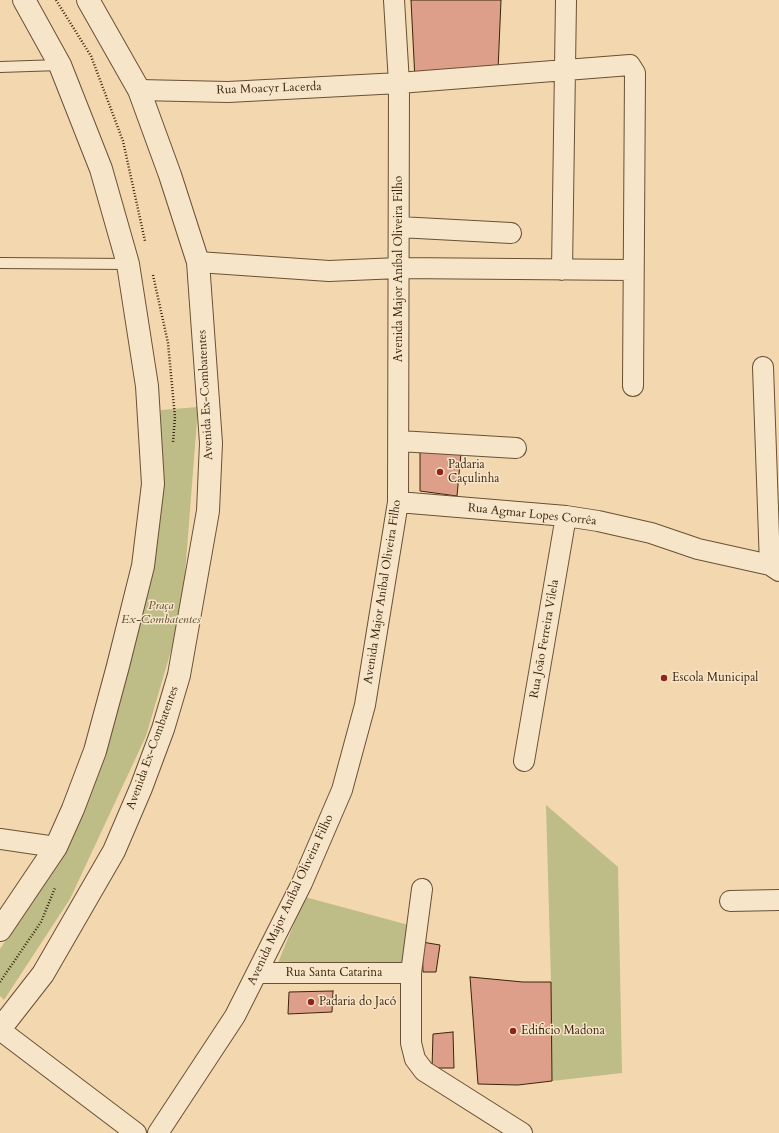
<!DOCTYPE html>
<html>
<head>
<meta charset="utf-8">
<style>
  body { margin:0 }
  canvas { display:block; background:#f3d7ae }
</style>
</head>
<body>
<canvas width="779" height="1133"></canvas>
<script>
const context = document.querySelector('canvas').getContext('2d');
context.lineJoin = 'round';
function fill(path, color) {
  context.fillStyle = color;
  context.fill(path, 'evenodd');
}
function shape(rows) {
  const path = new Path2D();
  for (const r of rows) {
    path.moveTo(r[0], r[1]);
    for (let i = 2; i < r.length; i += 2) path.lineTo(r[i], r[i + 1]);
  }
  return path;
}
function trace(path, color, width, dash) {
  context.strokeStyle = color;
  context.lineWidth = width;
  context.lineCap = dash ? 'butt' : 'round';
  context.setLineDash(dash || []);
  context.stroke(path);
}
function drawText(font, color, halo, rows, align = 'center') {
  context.font = font + ' Cardo,serif';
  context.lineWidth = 3;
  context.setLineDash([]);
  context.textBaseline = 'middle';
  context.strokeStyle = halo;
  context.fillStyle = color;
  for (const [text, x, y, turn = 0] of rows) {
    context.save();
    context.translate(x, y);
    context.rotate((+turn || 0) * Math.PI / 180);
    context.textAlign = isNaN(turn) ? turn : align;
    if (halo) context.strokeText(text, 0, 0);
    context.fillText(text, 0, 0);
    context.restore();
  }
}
const green = shape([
  [198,407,182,613,146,736,70,899,4,1000,0,996,0,949,60,859,155,553,161,410],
  [546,805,618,867,622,1073,552,1081,551,982],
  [305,897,416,927,408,972,277,965]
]);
const building = shape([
  [411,0,501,0,498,70,415,80,411,0],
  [420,447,461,453,457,496,420,491,420,447],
  [422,942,440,945,436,972,423,972,422,942],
  [470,977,523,982,551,982,552,1081,518,1085,478,1084,470,977],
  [333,991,332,1012,288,1014,289,992,333,991],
  [453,1032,454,1068,432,1068,433,1034,453,1032]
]);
const path = shape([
  [56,0,91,56,123,141,145,241],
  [153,275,168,343,175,417,173,442],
  [0,982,41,922,55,888]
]);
const service = shape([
  [0,67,60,65],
  [0,263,128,264]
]);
const minor = shape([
  [139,90,228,92,399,83,630,65,635,73,633,386],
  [399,227,511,233],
  [198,262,329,271,399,268,633,270],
  [562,270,566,0],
  [763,367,770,565],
  [399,441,516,448],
  [398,502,566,516,598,521,651,533,698,549,770,565,779,571],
  [524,761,566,516],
  [0,839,56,847],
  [730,901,779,900],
  [257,973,411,973,411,1043,415,1059,424,1071,522,1133],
  [411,973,422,889],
  [0,1030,136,1133],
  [158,1133,235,1016,302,883,342,790,365,705,398,502,399,83,394,0]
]);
const tertiary = shape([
  [0,930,56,847,73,809,95,751,118,666,143,566,153,484,147,386,128,264,101,169,60,65,24,0],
  [0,1029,43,974,114,851,141,788,163,729,179,675,208,511,211,443,198,262,170,175,139,90,88,0]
]);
const markers = [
  [440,472,4,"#8f2418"],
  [664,678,4,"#8f2418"],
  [311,1002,4,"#8f2418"],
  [513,1031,4,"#8f2418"]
];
const streetNames = [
  ["Rua Moacyr Lacerda",269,89,-2],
  ["Avenida Major Aníbal Oliveira Filho",399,269,-90],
  ["Avenida Ex-Combatentes",206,395,-93],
  ["Rua Agmar Lopes Corrêa",532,515,6],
  ["Avenida Major Aníbal Oliveira Filho",383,592,-81],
  ["Rua João Ferreira Vilela",545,639,-80],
  ["Avenida Ex-Combatentes",153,748,-70],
  ["Avenida Major Aníbal Oliveira Filho",291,900,-65],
  ["Rua Santa Catarina",334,973]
];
const poiNames = [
  ["Padaria",448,465],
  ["Caçulinha",448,479],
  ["Escola Municipal",672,678],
  ["Padaria do Jacó",319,1002],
  ["Edificio Madona",521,1031]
];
const parkNames = [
  ["Praça",161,606],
  ["Ex-Combatentes",161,620]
];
fill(green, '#bebd88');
fill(building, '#de9f8a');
trace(building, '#3b240b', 1);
trace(service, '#695134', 12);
trace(minor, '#695134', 22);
trace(tertiary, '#695134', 24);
trace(path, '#3b240b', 2.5, [1, 2]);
trace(service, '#f7e5ca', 10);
trace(minor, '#f7e5ca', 20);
trace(tertiary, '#f7e5ca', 22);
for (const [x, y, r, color] of markers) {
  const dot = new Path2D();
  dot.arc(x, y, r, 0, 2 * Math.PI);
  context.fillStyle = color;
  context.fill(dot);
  trace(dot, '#f7e5ca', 1.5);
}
drawText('12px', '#3b240b', '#f7e5ca', streetNames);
drawText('12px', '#3b240b', '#f7e5ca', poiNames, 'left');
drawText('italic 12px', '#5c4a2a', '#f7e5ca', parkNames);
</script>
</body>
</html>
